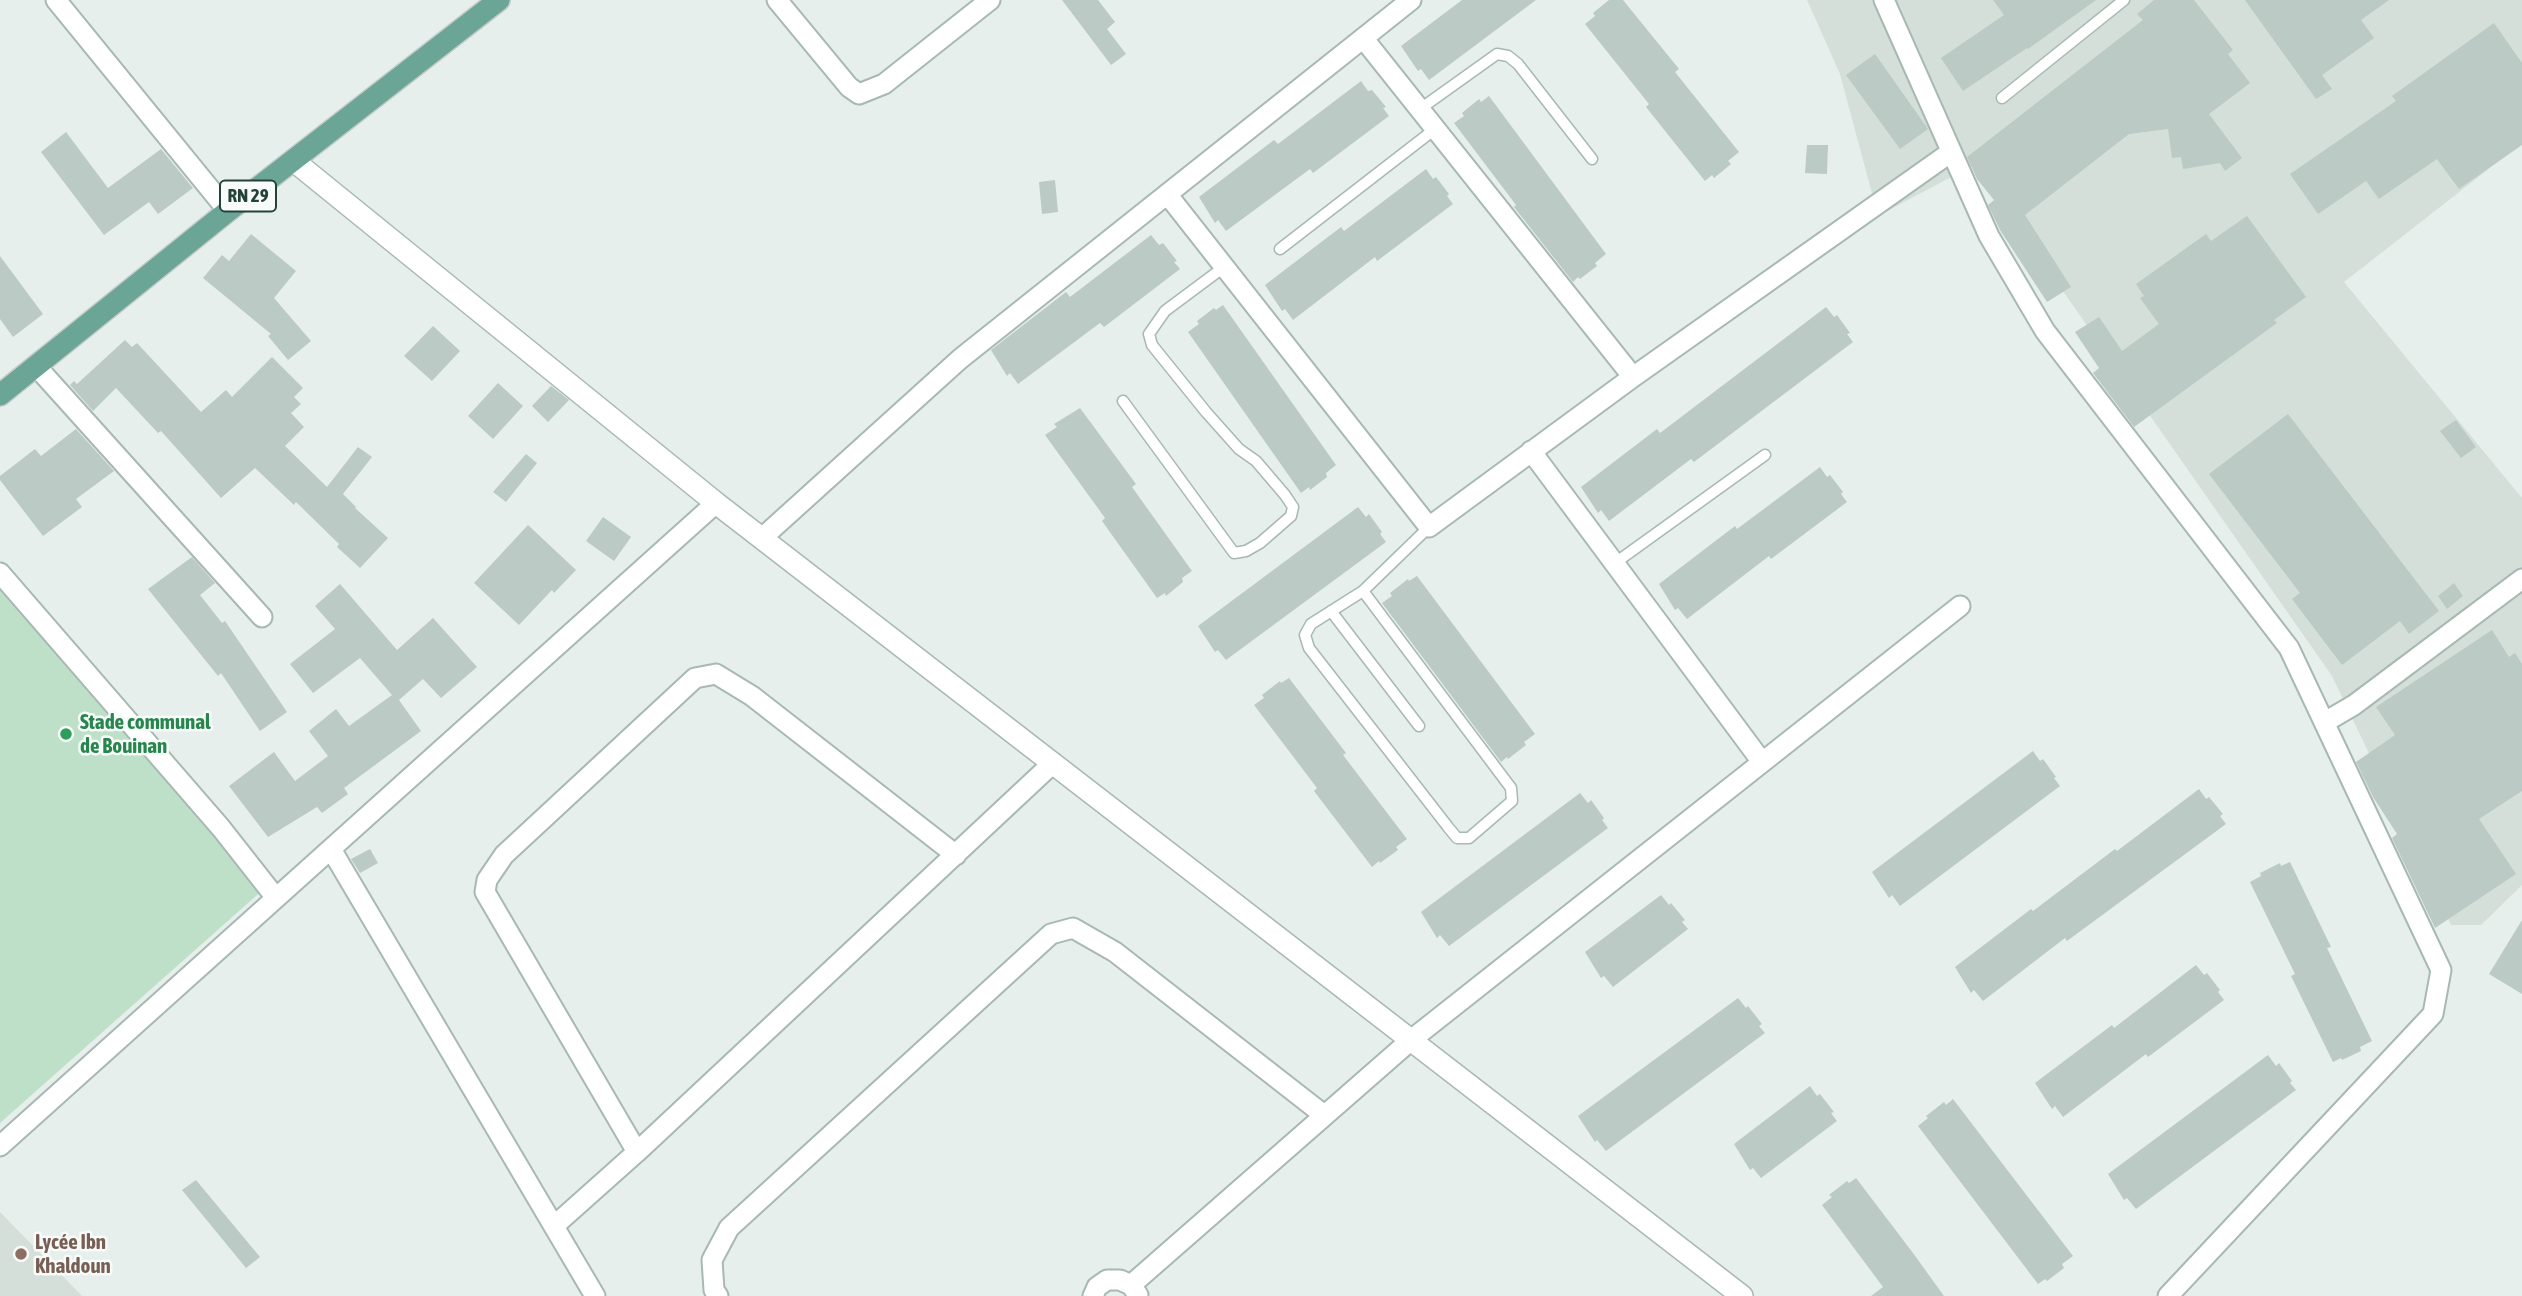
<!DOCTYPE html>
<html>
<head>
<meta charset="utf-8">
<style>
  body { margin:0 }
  canvas { display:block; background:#e6efeb }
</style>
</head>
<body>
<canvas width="2522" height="1296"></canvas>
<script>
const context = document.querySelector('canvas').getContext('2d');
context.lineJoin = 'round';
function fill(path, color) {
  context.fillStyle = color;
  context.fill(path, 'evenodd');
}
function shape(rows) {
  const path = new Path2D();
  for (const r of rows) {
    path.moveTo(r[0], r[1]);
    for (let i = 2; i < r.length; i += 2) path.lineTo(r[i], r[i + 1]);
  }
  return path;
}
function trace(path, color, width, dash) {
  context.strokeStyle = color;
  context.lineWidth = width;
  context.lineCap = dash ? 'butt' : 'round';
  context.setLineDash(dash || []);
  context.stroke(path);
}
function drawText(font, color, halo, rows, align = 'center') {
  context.font = font + ' "Asap Condensed",sans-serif';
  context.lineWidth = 5;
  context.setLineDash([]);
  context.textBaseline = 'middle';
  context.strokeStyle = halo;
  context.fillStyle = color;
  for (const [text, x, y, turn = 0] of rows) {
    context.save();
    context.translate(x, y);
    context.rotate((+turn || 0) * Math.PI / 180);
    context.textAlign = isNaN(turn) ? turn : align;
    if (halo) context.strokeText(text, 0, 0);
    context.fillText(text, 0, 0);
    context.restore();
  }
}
const built = shape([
  [1807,0,2522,0,2522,143,2344,282,2522,498,2522,885,2481,925,2451,925,2332,676,2051,274,1996,153,1878,216,1840,74],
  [0,1212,82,1296,0,1296]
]);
const green = shape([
  [0,579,265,888,0,1123]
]);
const building = shape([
  [1062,0,1098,0,1115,22,1107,29,1126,54,1111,65],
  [1462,0,1536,0,1429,80,1421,69,1418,71,1401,46],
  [1609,0,1623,0,1679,69,1675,72,1739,152,1728,161,1731,164,1714,178,1712,175,1705,181,1646,107,1649,104,1585,24,1595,16,1593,13],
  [1993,0,2096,0,2028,49,2027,48,1963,91,1941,58,2004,15],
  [2154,0,2194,0,2233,50,2228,54,2250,83,2209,114,2242,158,2225,171,2220,163,2183,169,2181,157,2172,158,2168,129,2129,134,2025,215,2071,287,2047,302,2000,230,1988,205,1994,200,1977,179,1967,157,2143,20,2137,14],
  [2245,0,2389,0,2361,20,2374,38,2322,75,2332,89,2316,99],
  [2494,23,2522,63,2522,145,2459,189,2437,159,2379,199,2366,181,2318,214,2290,174,2396,101,2392,96],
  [1875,54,1928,129,1900,149,1846,75],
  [1361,81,1368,91,1372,90,1386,107,1383,108,1389,116,1313,173,1310,169,1226,231,1218,220,1215,223,1199,197,1274,140,1278,144],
  [1489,96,1606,254,1595,263,1597,266,1580,279,1578,277,1573,282,1514,207,1516,205,1454,123,1464,116,1462,113,1479,99,1481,102],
  [66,132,108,188,161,149,193,188,158,214,149,202,104,235,41,152],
  [1807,145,1828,145,1827,174,1805,173],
  [1426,169,1433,179,1436,177,1449,194,1447,196,1453,204,1377,261,1375,257,1293,320,1285,309,1282,311,1265,285,1341,227,1344,231],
  [1055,180,1058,212,1042,214,1039,182],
  [2247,216,2306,297,2274,320,2277,323,2134,427,2093,373,2099,368,2075,332,2099,317,2122,351,2159,324,2140,298,2144,296,2136,284,2206,234,2211,241],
  [251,234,296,271,274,298,311,341,288,360,268,336,271,334,203,278,222,255,229,261],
  [1151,235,1159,245,1163,243,1177,261,1174,262,1180,269,1104,327,1100,323,1018,384,1010,373,1007,376,991,350,1066,292,1070,297],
  [0,256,43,314,13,337,0,319],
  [1223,305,1336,465,1326,473,1327,477,1310,490,1309,487,1301,493,1188,332,1199,324,1197,321,1214,308,1216,310],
  [1826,307,1834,317,1837,315,1850,333,1847,334,1853,342,1694,462,1691,459,1609,521,1601,510,1598,513,1581,487,1657,429,1660,433],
  [433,326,460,351,432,381,404,356],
  [125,340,132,347,137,343,201,412,226,390,232,397,272,357,303,388,294,397,301,404,291,413,304,427,285,446,327,487,358,447,372,457,343,494,356,507,355,508,388,538,360,568,337,547,339,544,296,502,294,505,255,468,221,498,161,431,158,433,116,388,93,411,70,385,74,381,77,384],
  [498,383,523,406,493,439,468,416],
  [551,386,569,400,548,422,532,406],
  [1080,408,1136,484,1132,487,1192,571,1182,578,1183,582,1166,596,1165,593,1157,598,1102,521,1105,518,1045,435,1057,427,1054,424],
  [2288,414,2439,611,2409,634,2400,621,2342,665,2292,599,2300,593,2209,474],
  [2456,420,2476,447,2461,458,2440,431],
  [76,429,114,471,76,499,82,507,43,536,0,480,0,476,35,449,41,456],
  [526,454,537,463,506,502,493,492],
  [1820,467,1827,477,1830,475,1843,492,1841,494,1847,502,1771,559,1769,556,1687,619,1678,608,1675,610,1659,584,1735,526,1737,529],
  [1358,507,1366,517,1369,514,1382,532,1380,534,1386,542,1226,660,1218,650,1215,652,1198,626],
  [603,517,631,537,614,561,586,541],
  [528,525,576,570,554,593,552,590,519,625,474,583],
  [192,557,215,583,200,595,222,623,225,621,287,712,260,731,221,673,218,676,148,589],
  [1417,576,1535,734,1524,742,1526,745,1508,759,1507,757,1501,762,1382,603,1392,596,1390,593,1408,579,1409,581],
  [2454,583,2463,596,2447,609,2438,596],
  [340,584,397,650,433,618,477,667,441,698,423,679,399,700,421,731,344,788,348,794,322,813,317,807,268,837,229,786,274,752,295,781,328,756,309,731,336,709,349,726,392,695,360,658,313,693,290,664,335,629,315,606],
  [2492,630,2509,657,2515,653,2522,664,2522,791,2479,819,2516,874,2435,928,2392,838,2397,834,2373,797,2356,762,2395,735,2376,707],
  [1289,678,1346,753,1343,755,1407,839,1396,847,1398,850,1380,863,1379,861,1372,867,1314,791,1317,788,1254,705,1264,698,1262,695,1280,681,1281,683],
  [2033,751,2040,761,2043,759,2056,777,2054,778,2060,786,1900,906,1892,895,1889,898,1872,872],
  [2199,789,2206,799,2209,797,2223,814,2220,816,2226,824,2067,941,2065,938,1983,1001,1974,990,1971,993,1955,967,2031,909,2033,911,2115,849,2117,851],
  [1580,793,1588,803,1591,800,1604,818,1602,820,1608,828,1449,946,1440,935,1437,938,1421,912],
  [370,849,378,863,360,873,351,859],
  [2290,862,2331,947,2327,948,2372,1041,2360,1047,2361,1051,2342,1060,2341,1058,2333,1062,2291,976,2295,974,2250,882,2261,876,2260,873,2280,863,2281,866],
  [1661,895,1669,905,1671,903,1685,920,1682,922,1688,929,1613,987,1604,976,1601,978,1585,952],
  [2522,920,2522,994,2489,974],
  [2196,965,2204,975,2207,973,2220,990,2218,992,2224,1000,2148,1057,2146,1054,2063,1117,2055,1106,2052,1109,2035,1083,2112,1025,2114,1028],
  [1738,998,1746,1008,1748,1006,1762,1024,1759,1026,1765,1033,1606,1151,1597,1140,1595,1142,1578,1116],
  [2268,1055,2276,1066,2279,1063,2292,1081,2290,1083,2296,1090,2136,1209,2127,1198,2124,1200,2108,1174],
  [1810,1086,1817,1096,1820,1094,1834,1112,1831,1113,1837,1121,1761,1178,1753,1168,1750,1170,1734,1144],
  [1953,1099,2073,1256,2062,1264,2064,1268,2047,1281,2045,1279,2038,1284,1918,1126,1928,1118,1926,1116,1944,1102,1946,1105],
  [1856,1178,1913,1253,1944,1296,1871,1296,1883,1287,1822,1205,1832,1197,1829,1195,1847,1181,1849,1183],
  [196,1180,260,1257,246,1268,182,1190]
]);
const service = shape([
  [2002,98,2124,0],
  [1420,109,1497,54,1508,56,1518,64,1592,159],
  [1280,249,1435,129],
  [1123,401,1234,553,1246,551,1260,543,1291,516,1293,507,1285,495,1256,461,1239,449,1206,412,1152,345,1149,334,1165,311,1224,267],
  [1615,563,1765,455],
  [1363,591,1511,788,1512,801,1469,838,1457,838,1448,827,1309,648,1305,635,1311,624,1363,591,1429,527],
  [1331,611,1419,726]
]);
const minor = shape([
  [56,0,228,211],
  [777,0,849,87,859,94,884,84,990,0],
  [1884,0,1989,236,2045,331,2289,648,2441,970,2433,1014,2168,1296],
  [1363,38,1633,377],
  [1167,194,1429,527,1633,377,1951,152],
  [36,366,262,617],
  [1531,451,1762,762],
  [762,538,960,359,1411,0],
  [0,573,221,828,276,898],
  [2325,722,2354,705,2522,579],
  [331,849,595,1296],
  [0,1146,716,503],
  [637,1152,485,892,487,880,504,855,695,678,716,674,752,696,956,855],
  [554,1226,637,1152,1053,763],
  [1131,1285,1411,1040,1960,606],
  [718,1296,714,1290,712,1260,729,1228,1051,934,1073,928,1115,952,1324,1115],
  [1093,1296,1097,1287,1107,1280,1120,1280,1131,1285,1138,1295]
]);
const tertiary = shape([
  [294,161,716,503,1742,1296]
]);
const primary = shape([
  [0,395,228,211,499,0]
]);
const markers = [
  [66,734,7,"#2e9e5b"],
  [21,1254,7,"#8d6e63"]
];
const shields = [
  [248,196,56]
];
const shieldNames = [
  ["RN 29",248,196]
];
const leisureNames = [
  ["Stade communal",80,722],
  ["de Bouinan",80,746]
];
const educationNames = [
  ["Lycée Ibn",35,1242],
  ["Khaldoun",35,1266]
];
fill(built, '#d4dfda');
fill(green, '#bfe0c8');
fill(building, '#bbcac4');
trace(service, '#a8b8b2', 13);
trace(minor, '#a8b8b2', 23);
trace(tertiary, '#a8b8b2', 24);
trace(primary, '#c2cac8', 24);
trace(service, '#fff', 10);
trace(minor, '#fff', 19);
trace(tertiary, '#fff', 21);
trace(primary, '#6aa596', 21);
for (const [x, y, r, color] of markers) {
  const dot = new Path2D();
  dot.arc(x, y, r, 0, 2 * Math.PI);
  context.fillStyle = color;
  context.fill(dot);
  trace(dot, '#f7fbf9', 2.5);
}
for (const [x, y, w] of shields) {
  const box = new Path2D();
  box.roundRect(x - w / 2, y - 15.5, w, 31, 5);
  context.fillStyle = '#f7fbf9';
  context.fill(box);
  trace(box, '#24423a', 2);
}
drawText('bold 19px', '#24423a', null, shieldNames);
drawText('bold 21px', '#27864d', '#f7fbf9', leisureNames, 'left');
drawText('bold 21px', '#785e54', '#f7fbf9', educationNames, 'left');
</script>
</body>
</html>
